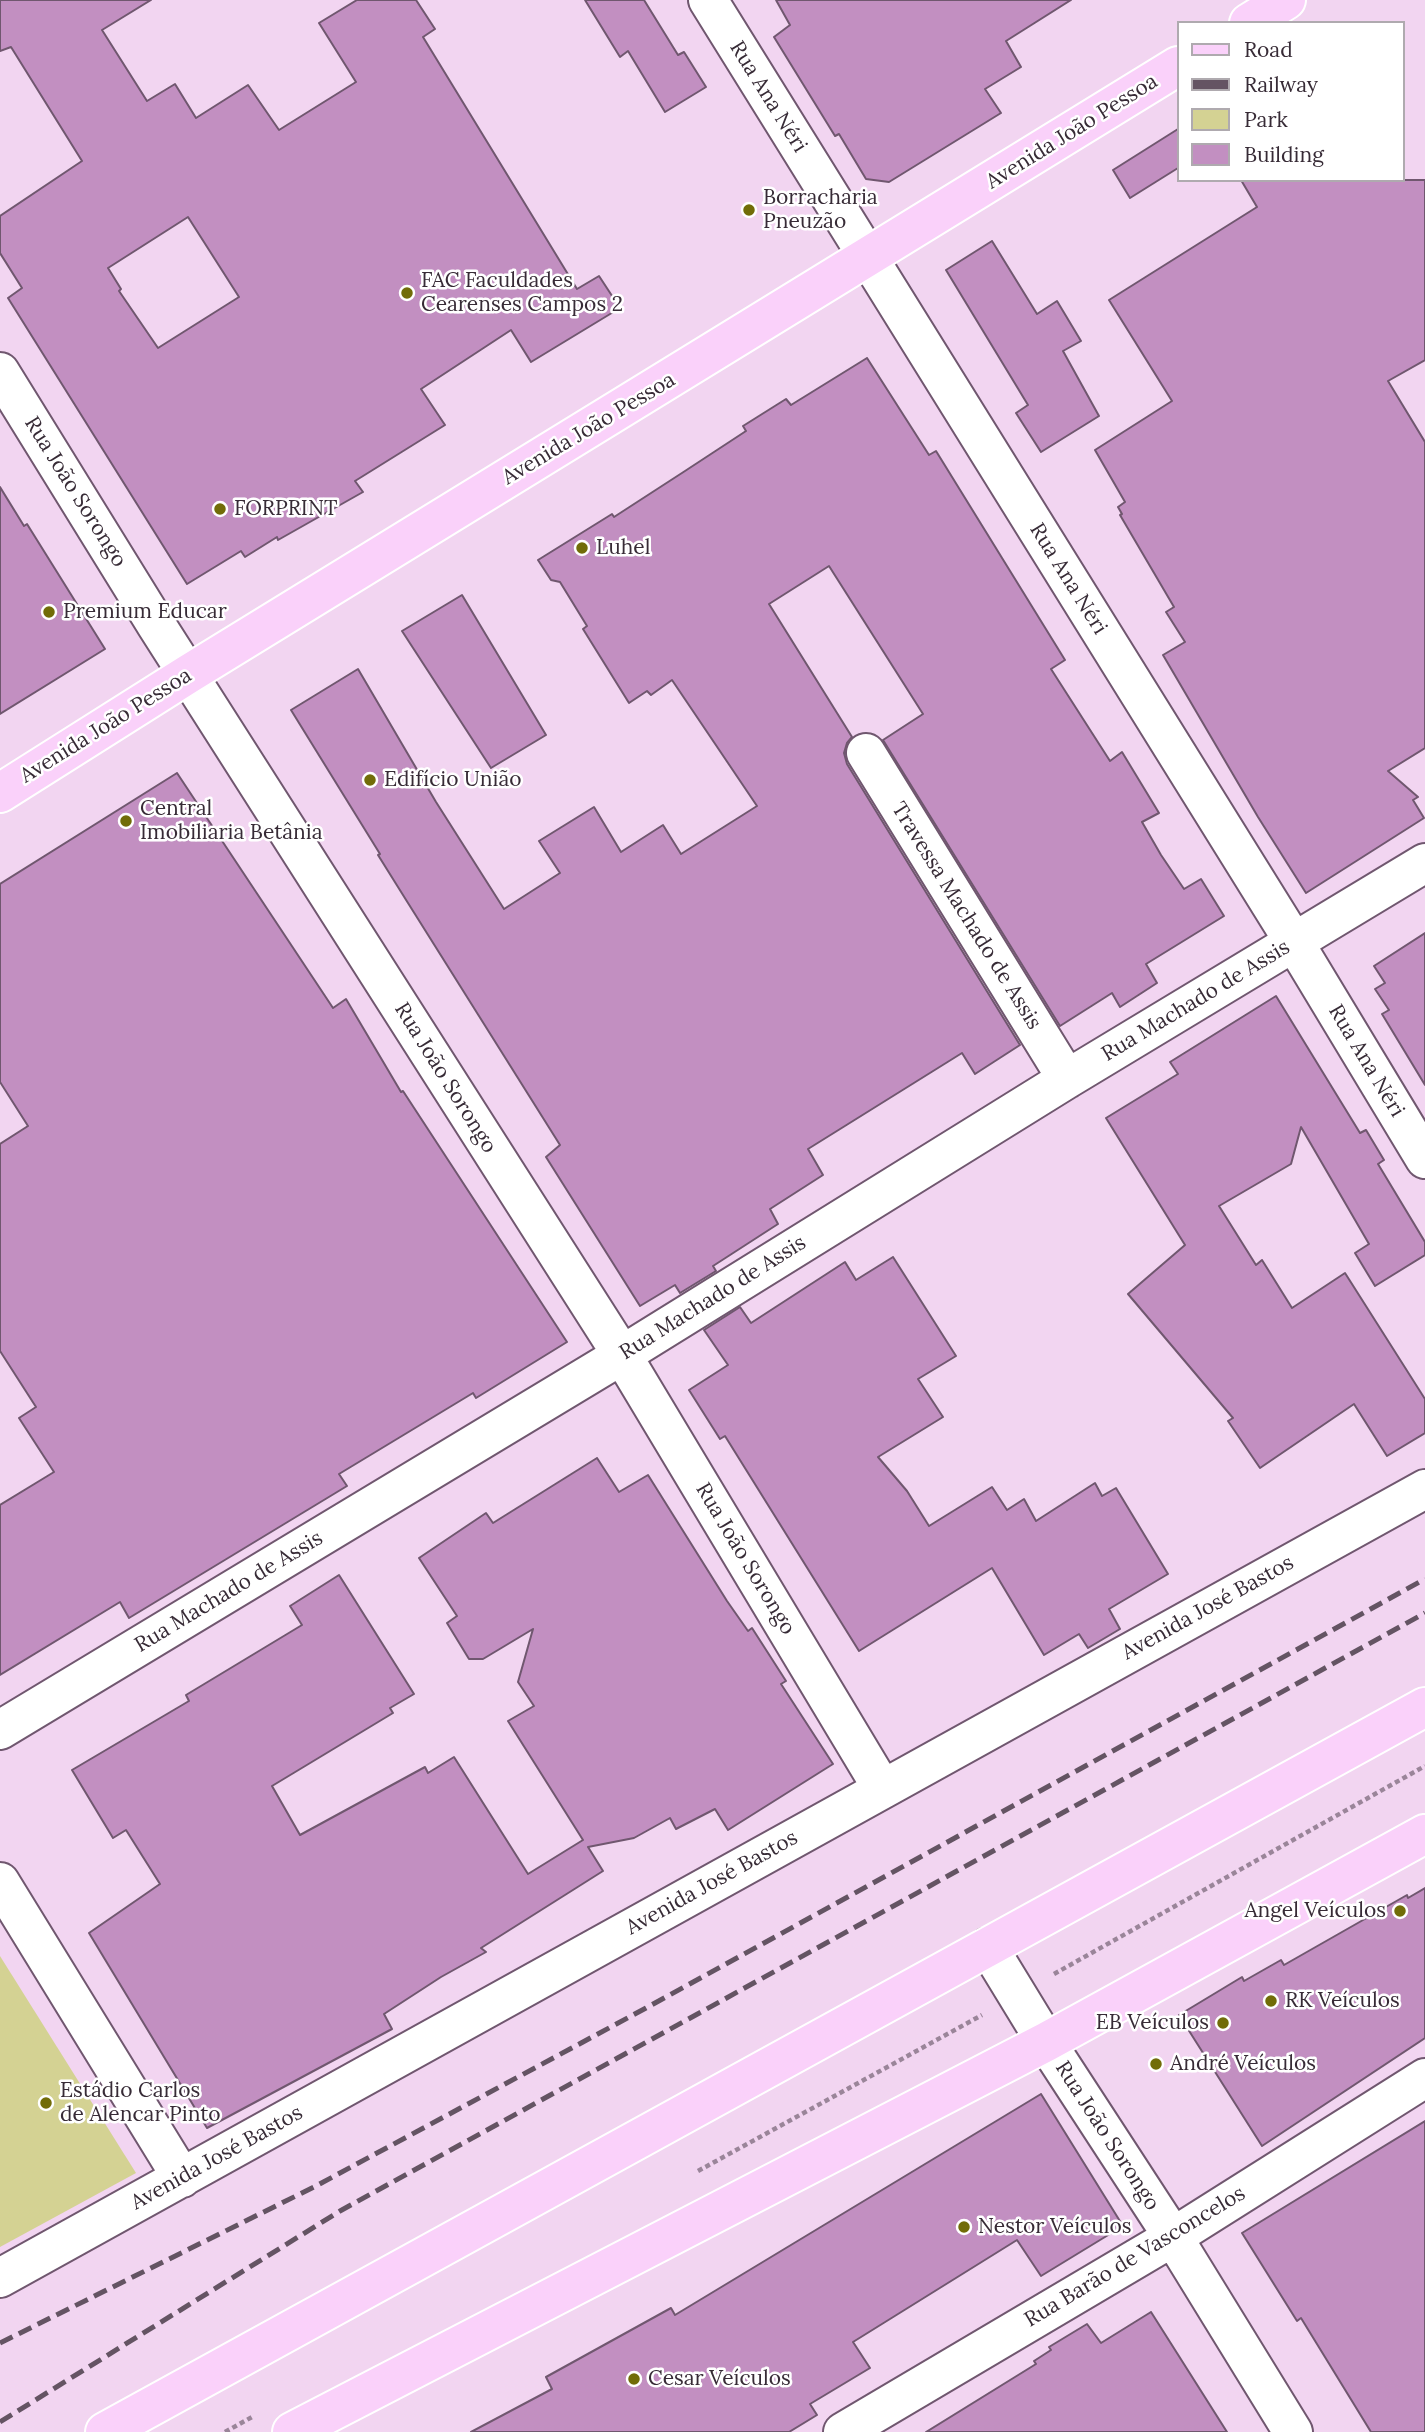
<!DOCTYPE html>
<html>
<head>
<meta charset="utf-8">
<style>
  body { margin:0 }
  #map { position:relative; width:1425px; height:2432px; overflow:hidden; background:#f2d5f1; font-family:Lora,serif }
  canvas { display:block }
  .legend { position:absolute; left:1177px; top:21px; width:228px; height:161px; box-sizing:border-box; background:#fff; border:2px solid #afaaaf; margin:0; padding:9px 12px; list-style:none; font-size:21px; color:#372b36 }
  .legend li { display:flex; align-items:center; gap:14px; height:35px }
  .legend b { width:35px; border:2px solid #afaaaf }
</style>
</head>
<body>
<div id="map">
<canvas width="1425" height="2432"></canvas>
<ul class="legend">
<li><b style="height:9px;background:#fad1fa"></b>Road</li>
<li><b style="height:9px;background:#645463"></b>Railway</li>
<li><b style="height:19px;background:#d4d293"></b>Park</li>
<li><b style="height:19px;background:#c28fc1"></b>Building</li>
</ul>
</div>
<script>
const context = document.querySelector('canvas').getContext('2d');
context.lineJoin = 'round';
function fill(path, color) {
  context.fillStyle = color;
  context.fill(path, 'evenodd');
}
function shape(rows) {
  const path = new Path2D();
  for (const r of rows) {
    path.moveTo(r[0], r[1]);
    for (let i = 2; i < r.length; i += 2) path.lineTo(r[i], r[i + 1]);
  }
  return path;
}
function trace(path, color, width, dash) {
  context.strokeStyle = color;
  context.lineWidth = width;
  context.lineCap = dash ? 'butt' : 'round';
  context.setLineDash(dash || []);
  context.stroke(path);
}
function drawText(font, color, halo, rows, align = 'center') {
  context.font = font + ' Lora,serif';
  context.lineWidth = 5;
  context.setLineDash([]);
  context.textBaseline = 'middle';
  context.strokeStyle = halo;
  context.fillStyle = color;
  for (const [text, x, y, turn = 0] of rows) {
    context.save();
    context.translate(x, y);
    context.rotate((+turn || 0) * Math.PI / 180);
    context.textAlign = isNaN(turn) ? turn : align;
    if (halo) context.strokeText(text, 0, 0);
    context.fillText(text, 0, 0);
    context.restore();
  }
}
const green = shape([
  [0,1956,136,2173,0,2247]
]);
const building = shape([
  [0,0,151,0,102,30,147,101,175,84,196,118,248,85,279,130,356,82,319,23,357,0,416,0,435,29,423,37,577,289,599,276,620,308,531,362,511,330,421,389,445,425,355,481,363,492,278,540,277,537,245,557,241,551,187,584,8,298,22,288,0,253,0,216,82,161,11,47,0,51,0,0],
  [188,217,239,297,158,348,119,291,121,289,108,268,188,217],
  [585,0,644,0,678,55,684,52,706,87,665,112,628,51,620,57,585,0],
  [776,0,1071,0,1006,41,1021,67,985,89,1001,113,889,182,866,179,839,134,835,136,774,37,790,25,776,0],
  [1178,129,1178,168,1130,198,1113,170,1178,129],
  [1241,180,1425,180,1425,360,1388,381,1425,442,1425,748,1388,771,1418,797,1413,800,1424,818,1306,893,1258,817,1163,655,1185,642,1166,612,1174,607,1120,515,1122,514,1118,507,1125,502,1095,450,1172,401,1109,300,1257,207,1241,180],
  [992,241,1037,314,1057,301,1081,341,1063,351,1099,416,1041,452,1016,413,1028,405,946,270,992,241],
  [867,358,929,455,936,451,1065,660,1051,669,1110,761,1122,752,1159,813,1142,822,1161,855,1184,889,1201,879,1224,916,1146,964,1157,983,1120,1007,1112,993,1060,1026,883,740,923,714,829,566,769,604,852,737,847,743,844,753,847,764,1020,1045,975,1074,962,1053,808,1149,823,1175,770,1209,778,1224,713,1266,716,1271,680,1293,675,1285,640,1306,546,1157,560,1145,408,903,378,855,380,854,291,710,358,669,436,802,504,909,560,873,539,841,594,807,621,852,663,825,681,854,757,806,672,680,651,695,647,691,629,703,583,629,587,626,560,582,551,580,538,560,612,514,614,517,685,471,746,431,743,426,786,399,791,405,867,358],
  [0,487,24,526,27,524,105,649,0,714,0,487],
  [462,595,546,735,491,768,402,631,462,595],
  [177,773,333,1008,346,999,401,1092,403,1091,567,1342,476,1398,473,1393,339,1474,347,1486,129,1618,120,1602,0,1675,0,1505,54,1472,19,1418,36,1407,0,1351,0,1144,28,1126,0,1082,0,884,177,773],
  [1425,933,1425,1085,1382,1014,1389,1010,1375,989,1385,983,1374,966,1425,933],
  [1276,996,1360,1133,1366,1130,1384,1160,1378,1164,1425,1242,1425,1255,1375,1286,1355,1253,1369,1244,1301,1127,1291,1164,1219,1206,1256,1265,1262,1260,1292,1308,1345,1273,1425,1399,1425,1433,1387,1456,1354,1404,1260,1468,1228,1421,1233,1418,1128,1294,1185,1245,1106,1118,1178,1074,1170,1062,1276,996],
  [893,1257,956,1356,918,1379,943,1417,878,1457,907,1491,929,1526,992,1487,1007,1510,1024,1499,1036,1521,1095,1483,1102,1496,1116,1488,1168,1574,1109,1609,1120,1629,1088,1648,1079,1634,1044,1655,992,1568,859,1651,725,1436,720,1439,689,1390,728,1365,704,1330,740,1307,751,1323,845,1262,856,1280,893,1257],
  [597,1458,619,1492,648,1475,727,1601,748,1631,752,1628,786,1681,781,1684,833,1764,728,1830,715,1809,676,1829,670,1818,634,1838,588,1847,603,1871,481,1948,486,1952,441,1977,384,2014,392,2029,207,2128,89,1933,160,1884,126,1830,113,1838,72,1770,189,1701,186,1695,302,1625,290,1606,339,1575,414,1694,390,1708,393,1713,272,1786,300,1835,425,1767,428,1773,454,1757,528,1874,583,1840,508,1721,534,1706,518,1682,533,1629,483,1659,469,1659,447,1623,457,1616,419,1558,486,1513,493,1523,597,1458],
  [1425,1888,1425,2038,1262,2146,1179,2015,1242,1977,1244,1981,1281,1960,1284,1965,1407,1895,1408,1898,1425,1888],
  [1041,2094,1123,2226,1041,2276,1017,2240,853,2342,870,2368,810,2404,817,2415,789,2432,471,2432,552,2389,546,2377,671,2308,675,2315,1041,2094],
  [1425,2121,1425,2432,1371,2432,1301,2318,1297,2321,1242,2233,1425,2121],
  [1151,2312,1227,2432,926,2432,1036,2364,1034,2361,1051,2350,1049,2347,1087,2324,1101,2343,1151,2312]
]);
const path = shape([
  [1054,1974,1425,1766],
  [698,2171,982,2015],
  [225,2432,252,2417]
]);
const minor = shape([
  [708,0,1294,942,1425,1159],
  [0,372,157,626,622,1355,882,1788],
  [866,753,1067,1079],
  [0,1730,622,1355,1067,1079,1425,863],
  [0,1882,182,2178],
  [988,1947,1046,2042,1173,2237,1293,2432],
  [0,2278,1425,1489],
  [843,2432,1173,2237,1425,2078]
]);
const primary = shape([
  [1249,23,1286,0],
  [0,793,190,673,1178,66],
  [105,2432,1425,1707],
  [292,2432,1046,2042,1425,1834]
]);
const rail = shape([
  [0,2343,314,2187,646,2008,1425,1579],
  [0,2422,340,2211,1425,1613]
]);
const markers = [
  [749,210,7,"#716c08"],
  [407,293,7,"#716c08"],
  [220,509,7,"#716c08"],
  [582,548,7,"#716c08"],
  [49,612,7,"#716c08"],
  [370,780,7,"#716c08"],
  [126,821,7,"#716c08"],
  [1400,1911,7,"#716c08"],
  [1271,2001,7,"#716c08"],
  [1223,2023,7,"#716c08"],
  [1156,2064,7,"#716c08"],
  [46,2103,7,"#716c08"],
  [964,2227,7,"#716c08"],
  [634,2379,7,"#716c08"]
];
const streetNames = [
  ["Rua Ana Néri",768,97,58],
  ["Avenida João Pessoa",1072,132,-32],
  ["Avenida João Pessoa",589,429,-31],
  ["Rua João Sorongo",75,492,58],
  ["Rua Ana Néri",1068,579,58],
  ["Avenida João Pessoa",106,726,-32],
  ["Travessa Machado de Assis",966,916,58],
  ["Rua Machado de Assis",1196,1001,-31],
  ["Rua Ana Néri",1366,1061,59],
  ["Rua João Sorongo",445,1078,58],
  ["Rua Machado de Assis",713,1298,-32],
  ["Rua João Sorongo",745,1559,59],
  ["Rua Machado de Assis",229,1592,-31],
  ["Avenida José Bastos",1208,1608,-29],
  ["Avenida José Bastos",712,1883,-29],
  ["Rua João Sorongo",1107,2136,57],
  ["Avenida José Bastos",217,2158,-29],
  ["Rua Barão de Vasconcelos",1135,2257,-31]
];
const poiNames = [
  ["Borracharia",763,198],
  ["Pneuzão",763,222],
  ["FAC Faculdades",421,281],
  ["Cearenses Campos 2",421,305],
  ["FORPRINT",234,509],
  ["Luhel",596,548],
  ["Premium Educar",63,612],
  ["Edifício União",384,780],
  ["Central",140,809],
  ["Imobiliaria Betânia",140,833],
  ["Angel Veículos",1386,1911,"right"],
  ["RK Veículos",1285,2001],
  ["EB Veículos",1209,2023,"right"],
  ["André Veículos",1170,2064],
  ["Estádio Carlos",60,2091],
  ["de Alencar Pinto",60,2115],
  ["Nestor Veículos",978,2227],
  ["Cesar Veículos",648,2379]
];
fill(green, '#d4d293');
fill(building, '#c28fc1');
trace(building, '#70576f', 2);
trace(minor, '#70576f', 42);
trace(primary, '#fff', 42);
trace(path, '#9a8599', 4.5, [5, 3.5]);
trace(minor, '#fff', 38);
trace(primary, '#fad1fa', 38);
trace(rail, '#645463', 5, [14, 7]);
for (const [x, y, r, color] of markers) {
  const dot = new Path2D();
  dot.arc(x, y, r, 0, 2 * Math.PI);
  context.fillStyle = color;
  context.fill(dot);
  trace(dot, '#fff', 2.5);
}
drawText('21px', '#372b36', '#fff', streetNames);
drawText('21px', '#372b36', '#fff', poiNames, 'left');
</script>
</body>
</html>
